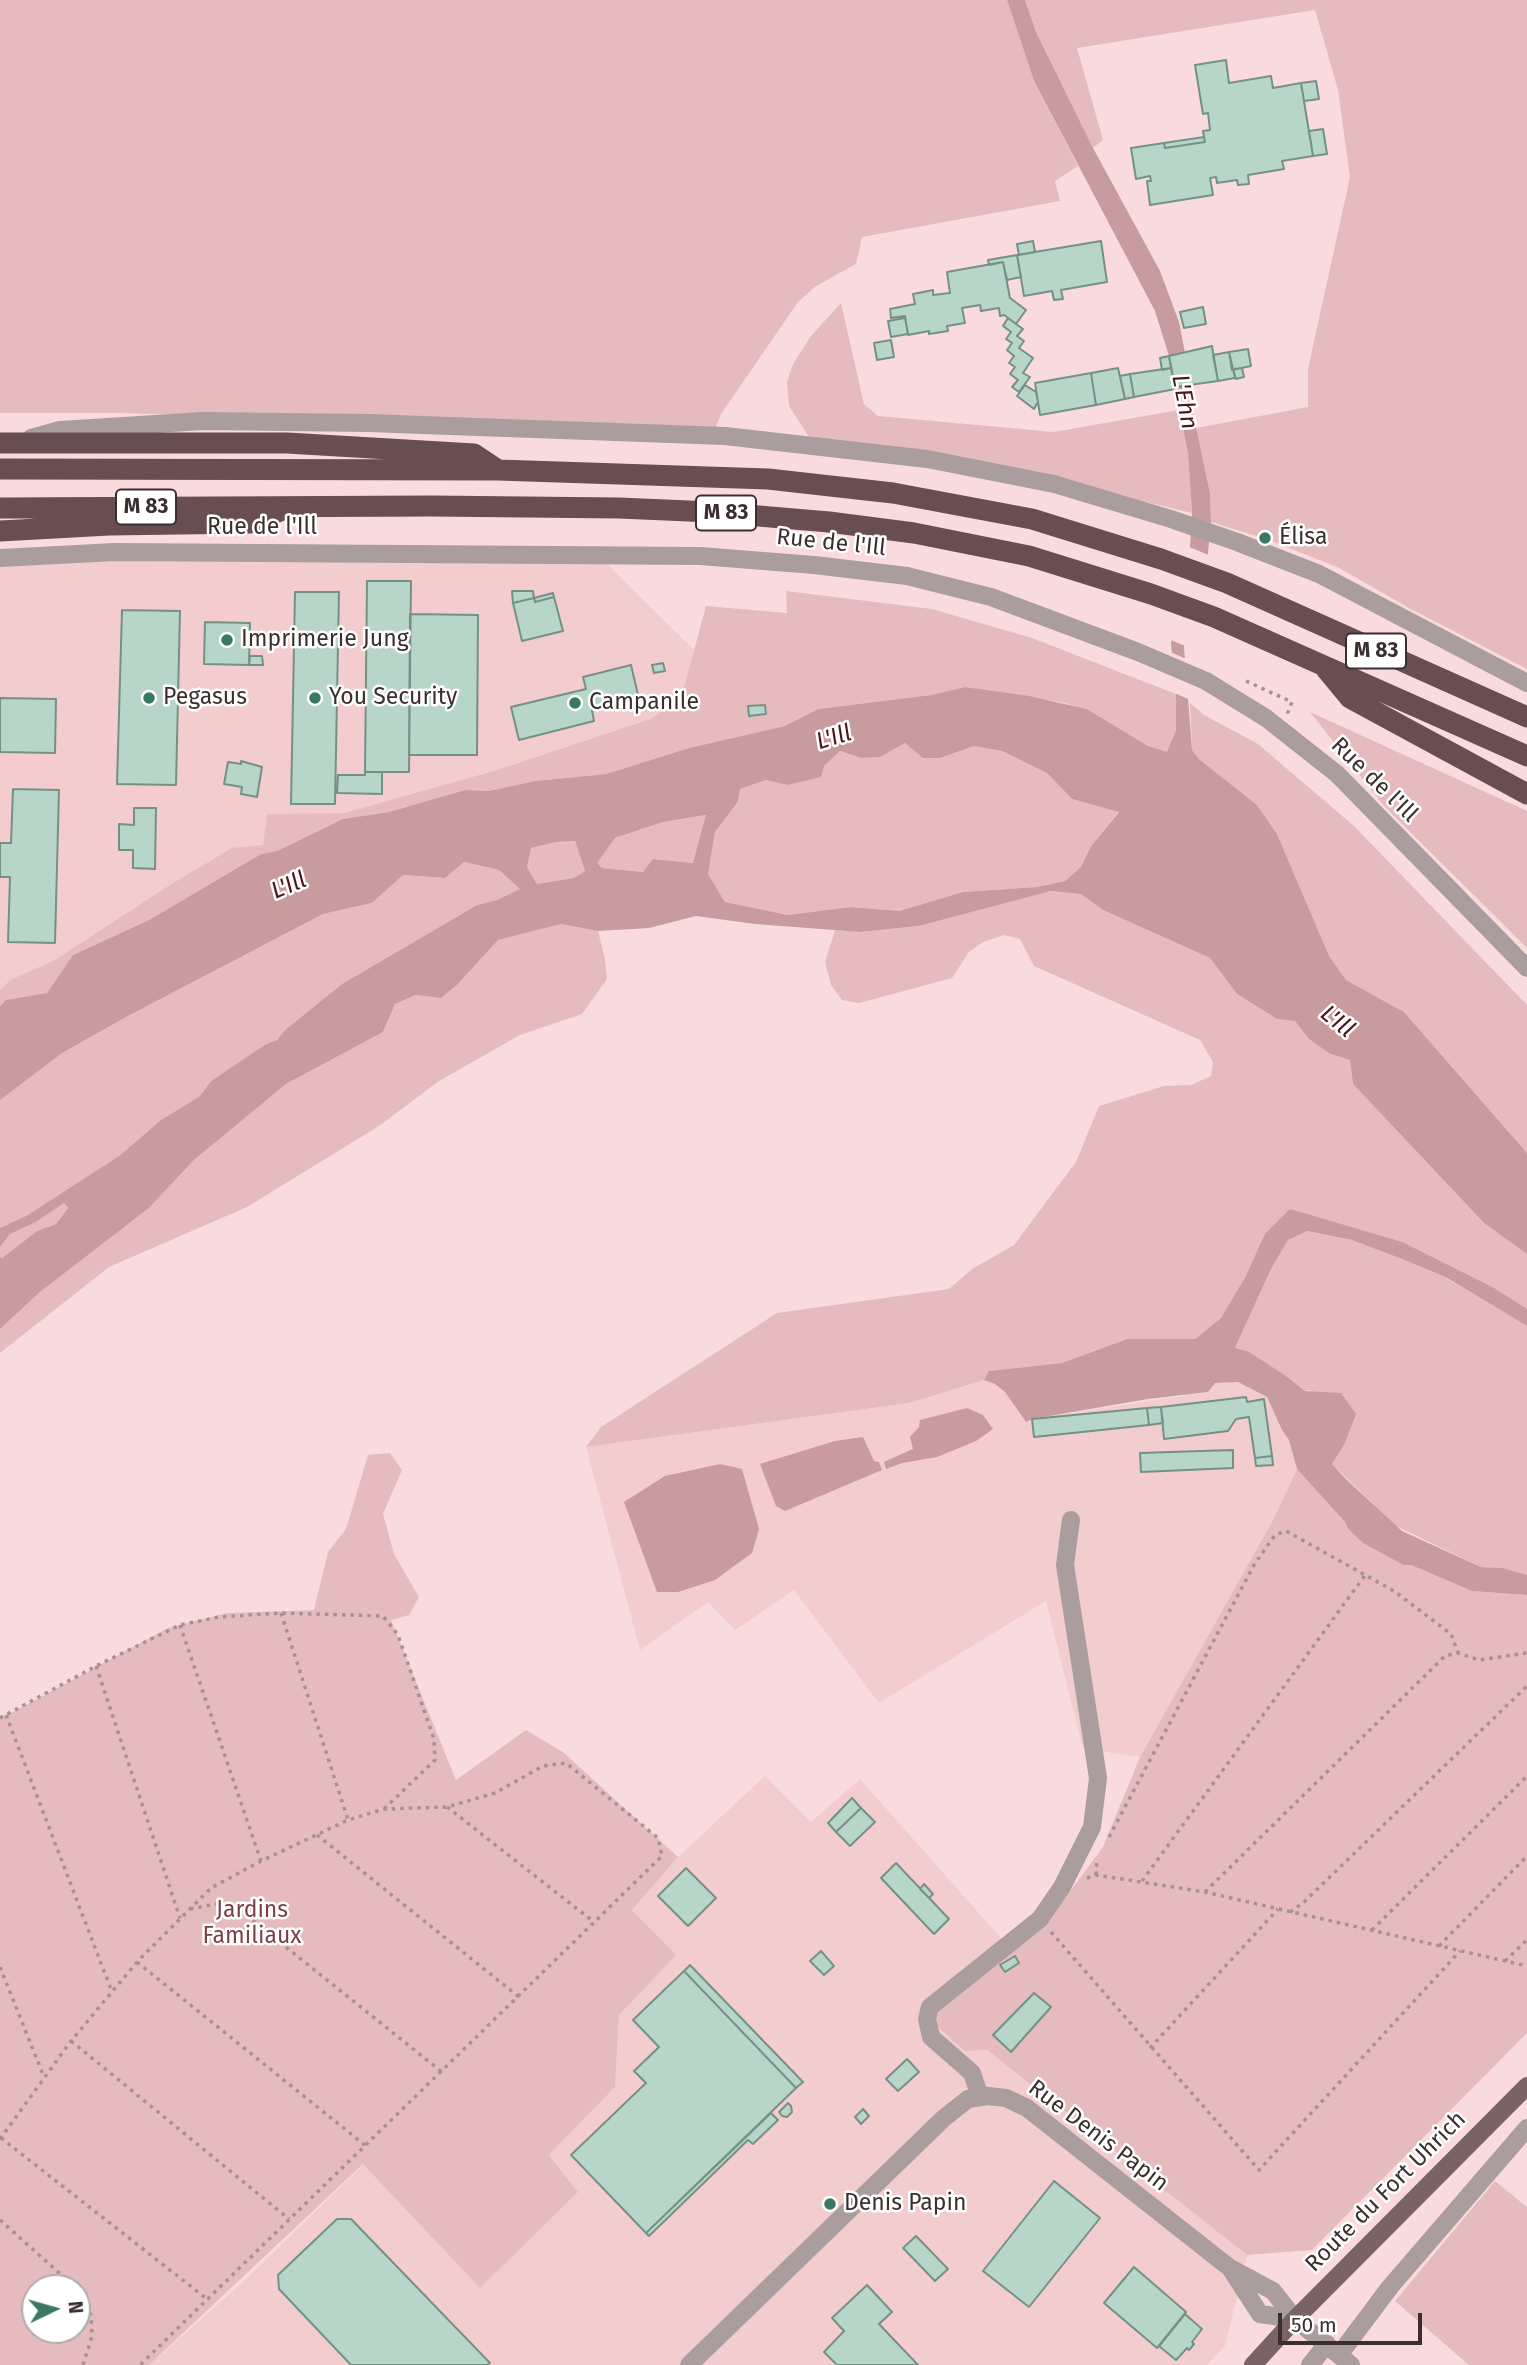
<!DOCTYPE html>
<html>
<head>
<meta charset="utf-8">
<style>
  body { margin:0 }
  #map { position:relative; width:1527px; height:2365px; overflow:hidden; background:#fadbdd; font-family:"Fira Sans",sans-serif }
  canvas { display:block }
  .north { position:absolute; left:21px; top:2274px; width:70px; height:70px; box-sizing:border-box; background:#fff; border:2px solid #b0abac; border-radius:50%; rotate:85deg; font-size:19px; font-weight:700; line-height:28px; text-align:center; color:#3a2e2f }
  .north::after { content:''; display:block; margin:auto; width:24px; height:32px; background:#3a7864; clip-path:polygon(50% 0,100% 100%,50% 72%,0 100%) }
  .scale { position:absolute; left:1278px; top:2313px; width:144px; height:32px; box-sizing:border-box; border:4px solid #3a2e2f; border-top:0; padding-left:9px; font-size:21px; line-height:24px; white-space:nowrap; color:#3a2e2f; -webkit-text-stroke:5px #fff; paint-order:stroke }
</style>
</head>
<body>
<div id="map">
<canvas width="1527" height="2365"></canvas>
<div class="north">N</div>
<div class="scale">50 m</div>
</div>
<script>
const context = document.querySelector('canvas').getContext('2d');
context.lineJoin = 'round';
function fill(path, color) {
  context.fillStyle = color;
  context.fill(path, 'evenodd');
}
function shape(rows) {
  const path = new Path2D();
  for (const r of rows) {
    path.moveTo(r[0], r[1]);
    for (let i = 2; i < r.length; i += 2) path.lineTo(r[i], r[i + 1]);
  }
  return path;
}
function trace(path, color, width, dash) {
  context.strokeStyle = color;
  context.lineWidth = width;
  context.lineCap = dash ? 'butt' : 'round';
  context.setLineDash(dash || []);
  context.stroke(path);
}
function drawText(font, color, halo, rows, align = 'center') {
  context.font = font + ' "Fira Sans",sans-serif';
  context.lineWidth = 5;
  context.setLineDash([]);
  context.textBaseline = 'middle';
  context.strokeStyle = halo;
  context.fillStyle = color;
  for (const [text, x, y, turn = 0] of rows) {
    context.save();
    context.translate(x, y);
    context.rotate((+turn || 0) * Math.PI / 180);
    context.textAlign = isNaN(turn) ? turn : align;
    if (halo) context.strokeText(text, 0, 0);
    context.fillText(text, 0, 0);
    context.restore();
  }
}
const built = shape([
  [99,554,606,563,695,651,681,699,650,719,497,770,344,813,267,815,263,845,55,960,10,980,0,990,0,563],
  [984,1380,995,1384,1005,1392,1026,1422,1032,1419,1208,1392,1215,1383,1238,1382,1267,1397,1282,1430,1289,1440,1297,1469,1272,1522,1140,1757,1083,1748,1046,1601,879,1703,794,1590,735,1630,708,1602,640,1650,586,1447,909,1403],
  [765,1776,811,1822,860,1779,1010,1948,964,2051,987,2050,1247,2255,1225,2346,1207,2365,149,2365,240,2285,364,2164,481,2287,578,2192,549,2155,615,2087,619,2015,675,1955,632,1910,678,1857]
]);
const green = shape([
  [0,0,1007,0,1034,81,1078,166,1055,181,1060,201,862,237,856,264,816,286,798,302,721,414,715,429,118,413,0,413],
  [1025,0,1527,0,1527,669,1409,608,1339,568,1269,540,1211,522,1210,493,1196,428,1308,407,1308,369,1350,177,1338,90,1315,10,1077,48,1103,140,1093,148,1036,32],
  [841,303,864,404,878,416,1054,432,1179,410,1188,454,1192,513,1000,467,809,437,789,406,787,382,793,364,811,336],
  [786,591,932,609,1032,638,1176,694,1176,730,1167,753,1148,746,1087,709,1060,702,965,687,931,695,818,709,785,726,689,748,606,774,535,781,489,791,465,790,389,812,343,819,277,851,261,854,149,920,73,955,47,993,7,1000,0,1006,0,990,10,980,55,960,170,885,232,848,263,845,267,814,344,813,497,770,650,719,681,699,706,606,787,613],
  [1190,703,1204,715,1258,744,1354,826,1527,1005,1527,1153,1404,1012,1346,980,1329,957,1277,834,1257,805,1199,759,1192,750],
  [1310,712,1527,811,1527,948,1384,806],
  [905,743,940,758,974,746,1002,751,1047,773,1072,799,1119,811,1091,846,1081,867,1065,881,1037,887,963,892,899,911,851,907,788,915,725,902,708,874,715,832,738,803,740,789,766,780,787,785,824,766,840,751,861,758,879,757],
  [707,815,693,863,654,859,643,872,602,868,596,863,615,838,663,822],
  [575,841,585,871,574,878,537,884,527,867,531,848,556,842],
  [464,862,499,870,520,889,497,900,477,905,342,984,285,1030,277,1040,266,1044,211,1081,200,1096,161,1120,119,1156,26,1216,0,1228,0,1100,11,1090,62,1053,128,1016,323,914,372,903,403,875,445,878],
  [1051,891,1081,894,1103,910,1210,958,1237,994,1277,1019,1295,1021,1309,1039,1330,1054,1350,1060,1353,1084,1484,1223,1527,1254,1527,1309,1290,1209,1221,1318,1195,1339,1127,1339,1062,1363,990,1371,984,1380,909,1403,586,1447,601,1427,777,1313,949,1289,972,1269,1014,1245,1076,1162,1099,1106,1164,1086,1191,1085,1211,1076,1213,1062,1200,1040,1034,966,1020,939,1004,935,983,942,969,952,952,978,859,1003,842,1000,831,985,825,962,835,930,860,932,919,926],
  [561,924,598,931,605,959,607,979,582,1014,520,1035,439,1081,379,1126,247,1207,109,1267,0,1353,0,1329,40,1292,149,1208,194,1160,286,1084,383,1032,395,1004,416,995,441,998,457,985,498,940],
  [64,1203,68,1208,56,1224,37,1231,2,1258,0,1257,0,1247,10,1234,36,1222],
  [1307,1231,1352,1240,1407,1261,1446,1278,1527,1326,1527,1575,1503,1568,1481,1567,1396,1526,1332,1464,1344,1445,1310,1390,1305,1391,1286,1376,1235,1348,1271,1269,1288,1239],
  [390,1453,402,1470,383,1514,394,1554,419,1597,409,1615,391,1620,456,1780,526,1730,563,1752,678,1857,632,1910,676,1955,619,2015,615,2087,549,2155,578,2192,480,2288,363,2164,149,2365,0,2365,0,1719,168,1628,227,1613,314,1610,328,1552,346,1529,368,1455],
  [35,2288,77,2288,77,2330,35,2330],
  [1297,1469,1345,1522,1349,1530,1363,1543,1403,1565,1411,1565,1472,1591,1527,1595,1527,2033,1312,2250,1247,2255,987,2050,965,2051,936,2025,938,2012,1010,1948,1054,1913,1103,1847,1140,1757,1272,1522],
  [1495,2181,1527,2207,1527,2365,1469,2365,1395,2301]
]);
const water = shape([
  [1007,0,1025,0,1036,32,1093,148,1160,271,1179,322,1185,353,1169,356,1155,311,1034,81],
  [1187,385,1210,493,1211,522,1208,553,1184,647,1192,750,1199,759,1257,805,1277,834,1329,956,1346,980,1404,1012,1527,1153,1527,1254,1484,1223,1353,1084,1350,1060,1330,1054,1309,1039,1295,1021,1277,1019,1237,994,1210,958,1103,910,1081,894,1051,891,919,926,860,932,755,924,696,916,649,928,598,931,561,924,498,940,457,985,441,998,416,995,395,1004,383,1032,286,1084,194,1160,149,1208,40,1292,0,1329,0,1257,2,1258,37,1231,56,1224,68,1208,64,1203,36,1222,10,1234,0,1247,0,1228,26,1216,119,1156,161,1120,200,1096,211,1081,266,1044,277,1040,285,1030,342,984,477,905,497,900,520,889,499,870,464,862,445,878,403,875,372,903,323,914,128,1016,62,1053,0,1100,0,1006,6,1000,47,993,73,955,149,920,261,854,277,851,343,819,389,812,465,790,489,791,535,781,606,774,689,748,785,726,818,709,931,695,965,687,1029,696,1087,709,1148,746,1167,752,1176,730,1176,694,1171,643,1190,547,1192,513,1188,454,1175,387],
  [905,743,923,758,940,758,974,746,1002,751,1047,773,1072,799,1119,812,1091,846,1081,867,1065,881,1037,887,963,892,899,911,851,907,788,915,725,902,708,874,715,832,738,802,740,789,766,780,787,785,821,777,824,766,840,751,861,758,880,757],
  [706,815,693,863,653,859,643,872,602,868,597,863,615,838,663,822],
  [575,841,585,871,574,878,537,884,527,867,531,848,556,842],
  [1290,1209,1402,1242,1494,1288,1527,1309,1527,1326,1447,1278,1407,1261,1352,1240,1307,1231,1288,1240,1271,1269,1235,1348,1249,1352,1286,1376,1305,1391,1341,1393,1356,1414,1344,1445,1332,1464,1346,1479,1402,1531,1481,1567,1503,1568,1527,1575,1527,1595,1472,1591,1411,1565,1403,1565,1363,1543,1349,1530,1345,1522,1297,1469,1289,1440,1282,1430,1267,1397,1238,1382,1215,1383,1208,1392,1148,1399,1032,1419,1026,1422,1005,1392,995,1384,984,1380,989,1371,1062,1363,1127,1339,1195,1339,1221,1318,1246,1276,1265,1234],
  [967,1408,983,1415,993,1429,976,1441,937,1457,902,1463,886,1469,884,1462,913,1449,910,1437,919,1427,920,1420],
  [863,1437,874,1461,879,1462,882,1470,785,1511,776,1506,760,1464,835,1441],
  [720,1464,742,1469,759,1529,752,1553,715,1580,678,1592,657,1592,624,1502,665,1476]
]);
const pier = shape([
  [1187,546,1211,556,1188,647,1168,639],
  [1168,651,1189,660,1193,701,1172,692]
]);
const building = shape([
  [1226,60,1229,83,1271,76,1273,88,1301,83,1313,156,1282,161,1284,169,1248,175,1249,184,1238,185,1237,180,1217,183,1216,177,1210,178,1213,195,1150,205,1147,181,1151,181,1150,176,1136,179,1131,148,1164,143,1165,148,1205,142,1203,131,1210,130,1208,113,1203,114,1195,65,1226,60],
  [1316,81,1319,99,1304,101,1301,83,1316,81],
  [1323,129,1327,154,1313,156,1309,131,1323,129],
  [1204,137,1205,142,1165,148,1164,143,1204,137],
  [1033,241,1035,252,1019,255,1017,244,1033,241],
  [1101,241,1107,282,1061,290,1063,299,1054,300,1052,291,1024,296,1017,255,1101,241],
  [1017,255,1021,277,1007,280,1003,262,989,265,988,260,1017,255],
  [1003,262,1010,298,1026,310,1016,324,1004,315,1000,316,999,308,981,311,980,305,962,308,965,323,947,326,948,331,929,334,929,331,908,335,905,316,891,318,890,309,915,304,913,294,933,290,933,295,950,293,947,272,1003,262],
  [1203,307,1206,324,1184,328,1180,312,1203,307],
  [905,318,908,334,891,337,888,321,905,318],
  [1008,318,1023,329,1017,336,1024,341,1019,348,1033,358,1023,373,1030,377,1019,392,1012,387,1018,380,1010,374,1015,367,1009,363,1014,356,1007,350,1012,343,1006,339,1011,332,1003,326,1008,318],
  [891,340,894,357,877,360,874,343,891,340],
  [1212,346,1218,381,1175,387,1169,356,1212,346],
  [1248,349,1251,366,1232,370,1229,352,1248,349],
  [1229,352,1235,378,1218,381,1213,355,1229,352],
  [1169,356,1171,368,1162,370,1160,358,1169,356],
  [1118,368,1125,399,1096,405,1091,373,1118,368],
  [1171,368,1175,389,1134,397,1130,374,1171,368],
  [1242,368,1244,377,1236,379,1233,369,1242,368],
  [1091,373,1096,405,1040,415,1035,383,1091,373],
  [1130,374,1134,397,1125,399,1120,376,1130,374],
  [1025,385,1036,392,1038,402,1034,409,1017,396,1025,385],
  [367,581,411,581,409,772,365,772,367,581],
  [512,591,533,591,534,598,513,603,512,591],
  [295,592,339,592,335,804,291,804,295,592],
  [553,593,554,597,535,602,534,598,553,593],
  [554,597,563,631,522,641,513,603,534,598,535,602,554,597],
  [122,610,180,611,176,785,117,784,122,610],
  [410,614,478,615,477,755,409,755,410,614],
  [205,622,250,623,249,665,204,664,205,622],
  [250,656,262,656,263,665,249,665,250,656],
  [663,663,665,671,654,673,652,665,663,663],
  [631,665,639,699,592,710,594,721,519,740,511,707,586,689,583,677,631,665],
  [0,698,56,699,55,753,0,752,0,698],
  [765,705,766,714,749,716,748,706,765,705],
  [241,761,262,767,257,797,241,794,242,787,224,784,228,762,241,764,241,761],
  [365,772,382,772,382,794,337,793,338,775,365,775,365,772],
  [13,789,59,790,55,943,8,942,10,877,0,877,0,843,11,843,13,789],
  [134,808,156,808,155,869,133,868,133,850,119,850,119,824,134,825,134,808],
  [1246,1397,1247,1402,1264,1399,1272,1456,1255,1458,1249,1417,1236,1419,1228,1431,1164,1439,1161,1407,1246,1397],
  [1161,1407,1163,1423,1149,1425,1147,1408,1161,1407],
  [1147,1408,1149,1425,1034,1437,1032,1419,1147,1408],
  [1233,1450,1233,1468,1141,1472,1140,1453,1233,1450],
  [1272,1456,1273,1465,1256,1466,1255,1458,1272,1456],
  [852,1798,861,1808,836,1832,828,1823,852,1798],
  [861,1808,875,1822,850,1846,836,1832,861,1808],
  [896,1863,949,1919,934,1934,881,1878,896,1863],
  [686,1868,716,1898,688,1926,658,1896,686,1868],
  [924,1884,933,1894,929,1898,920,1889,924,1884],
  [821,1951,834,1966,824,1975,810,1961,821,1951],
  [1015,1956,1019,1963,1005,1972,1000,1965,1015,1956],
  [690,1965,803,2082,796,2088,684,1971,690,1965],
  [684,1971,796,2088,646,2233,571,2155,646,2083,634,2071,659,2047,633,2020,684,1971],
  [1034,1993,1051,2007,1011,2052,993,2035,1034,1993],
  [907,2059,919,2072,898,2091,886,2079,907,2059],
  [788,2103,791,2106,792,2112,787,2117,782,2116,779,2112,788,2103],
  [863,2109,869,2116,861,2124,855,2117,863,2109],
  [771,2113,778,2120,753,2144,748,2140,649,2236,646,2233,771,2113],
  [1054,2181,1100,2218,1029,2307,983,2271,1054,2181],
  [337,2219,351,2219,490,2363,487,2365,351,2365,279,2289,278,2275,337,2219],
  [916,2236,948,2269,935,2281,903,2248,916,2236],
  [1134,2267,1186,2312,1157,2348,1104,2303,1134,2267],
  [867,2285,892,2312,879,2324,918,2365,837,2365,824,2352,844,2331,832,2318,867,2285],
  [1185,2314,1202,2329,1192,2342,1194,2344,1189,2350,1187,2348,1176,2360,1159,2346,1185,2314]
]);
const path = shape([
  [1246,681,1292,702,1288,712,1285,711],
  [281,1613,348,1820],
  [180,1625,261,1861],
  [96,1666,180,1918],
  [6,1715,112,1992],
  [0,1718,96,1666,180,1625,219,1617,281,1613,383,1616,398,1635,434,1739,435,1760,385,1808],
  [447,1807,594,1922],
  [317,1835,519,1997],
  [1109,1837,1254,1565,1275,1535,1286,1531,1394,1591,1451,1634,1458,1653],
  [1096,1875,1097,1859],
  [1087,1878,1096,1875,1205,1892,1527,1966],
  [1142,1881,1366,1574],
  [1205,1892,1445,1656,1458,1653,1479,1660,1527,1653],
  [190,1909,216,1904,237,1908,442,2072],
  [1290,1912,1303,1903,1527,1686],
  [1372,1930,1527,1776],
  [1051,1932,1259,2170,1460,1951],
  [1439,1946,1527,1856],
  [1505,1961,1527,1940],
  [137,1962,366,2146],
  [0,1967,44,2077],
  [71,2041,289,2219],
  [1150,2048,1278,1909],
  [1,2138,207,2299],
  [0,2139,71,2041,137,1962,211,1888,261,1861,348,1820,384,1809,447,1807,495,1793,543,1766,566,1763,658,1838,662,1856,140,2365],
  [0,2220,76,2288],
  [77,2290,91,2315,92,2336,83,2365]
]);
const minor = shape([
  [31,438,60,430,203,421,368,423,725,436,927,459,1054,484,1171,519,1237,542,1319,574,1527,683],
  [0,558,115,552,700,556,814,565,907,576,991,597,1138,652,1206,681,1266,718,1337,774,1527,968],
  [980,2097,972,2073,931,2037,927,2019,930,2007,1040,1919,1062,1887,1092,1827,1098,1778,1065,1565,1071,1520],
  [1232,2271,1260,2314,1295,2319],
  [1339,2355,1390,2287,1527,2128],
  [689,2365,944,2118,968,2099,988,2096,1006,2098,1027,2108,1230,2268,1273,2291,1295,2319,1351,2365],
  [1310,2365,1327,2344]
]);
const major = shape([
  [1253,2365,1295,2319,1527,2086]
]);
const highway = shape([
  [0,443,287,443,474,454,498,470],
  [0,469,498,470,768,479,893,493,1032,519,1161,559,1227,583,1527,717],
  [0,508,432,506,619,508,712,512,829,522,914,533,1029,556,1151,594,1214,617,1527,756],
  [0,531,109,525,250,523,280,511],
  [1326,669,1350,698,1527,794]
]);
const markers = [
  [1265,538,7,"#3a7864"],
  [227,640,7,"#3a7864"],
  [149,698,7,"#3a7864"],
  [315,698,7,"#3a7864"],
  [575,703,7,"#3a7864"],
  [830,2204,7,"#3a7864"]
];
const shields = [
  [146,507,60],
  [726,513,60],
  [1376,651,60]
];
const shieldNames = [
  ["M 83",146,507],
  ["M 83",726,513],
  ["M 83",1376,651]
];
const streetNames = [
  ["Rue de l'Ill",262,528],
  ["Rue de l'Ill",831,543,6],
  ["Rue de l'Ill",1374,780,44],
  ["Rue Denis Papin",1098,2136,37],
  ["Route du Fort Uhrich",1386,2192,-45]
];
const poiNames = [
  ["Élisa",1279,538],
  ["Imprimerie Jung",241,640],
  ["Pegasus",163,698],
  ["You Security",329,698],
  ["Campanile",589,703],
  ["Denis Papin",844,2204]
];
const parkNames = [
  ["Jardins",252,1911],
  ["Familiaux",252,1937]
];
const waterNames = [
  ["L'Ehn",1184,402,79],
  ["L'Ill",834,738,-17],
  ["L'Ill",289,886,-23],
  ["L'Ill",1337,1022,39]
];
fill(built, '#f3ccce');
fill(green, '#e5bbbe');
fill(water, '#c89b9e');
fill(pier, '#fadbdd');
fill(building, '#b7d5c9');
trace(building, '#759186', 2);
trace(path, '#a89192', 3.5, [3.5, 5]);
trace(minor, '#aa9d9e', 18);
trace(major, '#796364', 18);
trace(highway, '#684e50', 21);
for (const [x, y, r, color] of markers) {
  const dot = new Path2D();
  dot.arc(x, y, r, 0, 2 * Math.PI);
  context.fillStyle = color;
  context.fill(dot);
  trace(dot, '#fff', 2.5);
}
for (const [x, y, w] of shields) {
  const box = new Path2D();
  box.roundRect(x - w / 2, y - 17.5, w, 35, 5);
  context.fillStyle = '#fff';
  context.fill(box);
  trace(box, '#3a2e2f', 2);
}
drawText('bold 21px', '#3a2e2f', null, shieldNames);
drawText('23px', '#3a2e2f', '#fff', streetNames);
drawText('23px', '#3a2e2f', '#fff', poiNames, 'left');
drawText('23px', '#7c3f46', '#fff', parkNames);
drawText('italic 24px', '#4d141e', '#fff', waterNames);
</script>
</body>
</html>
